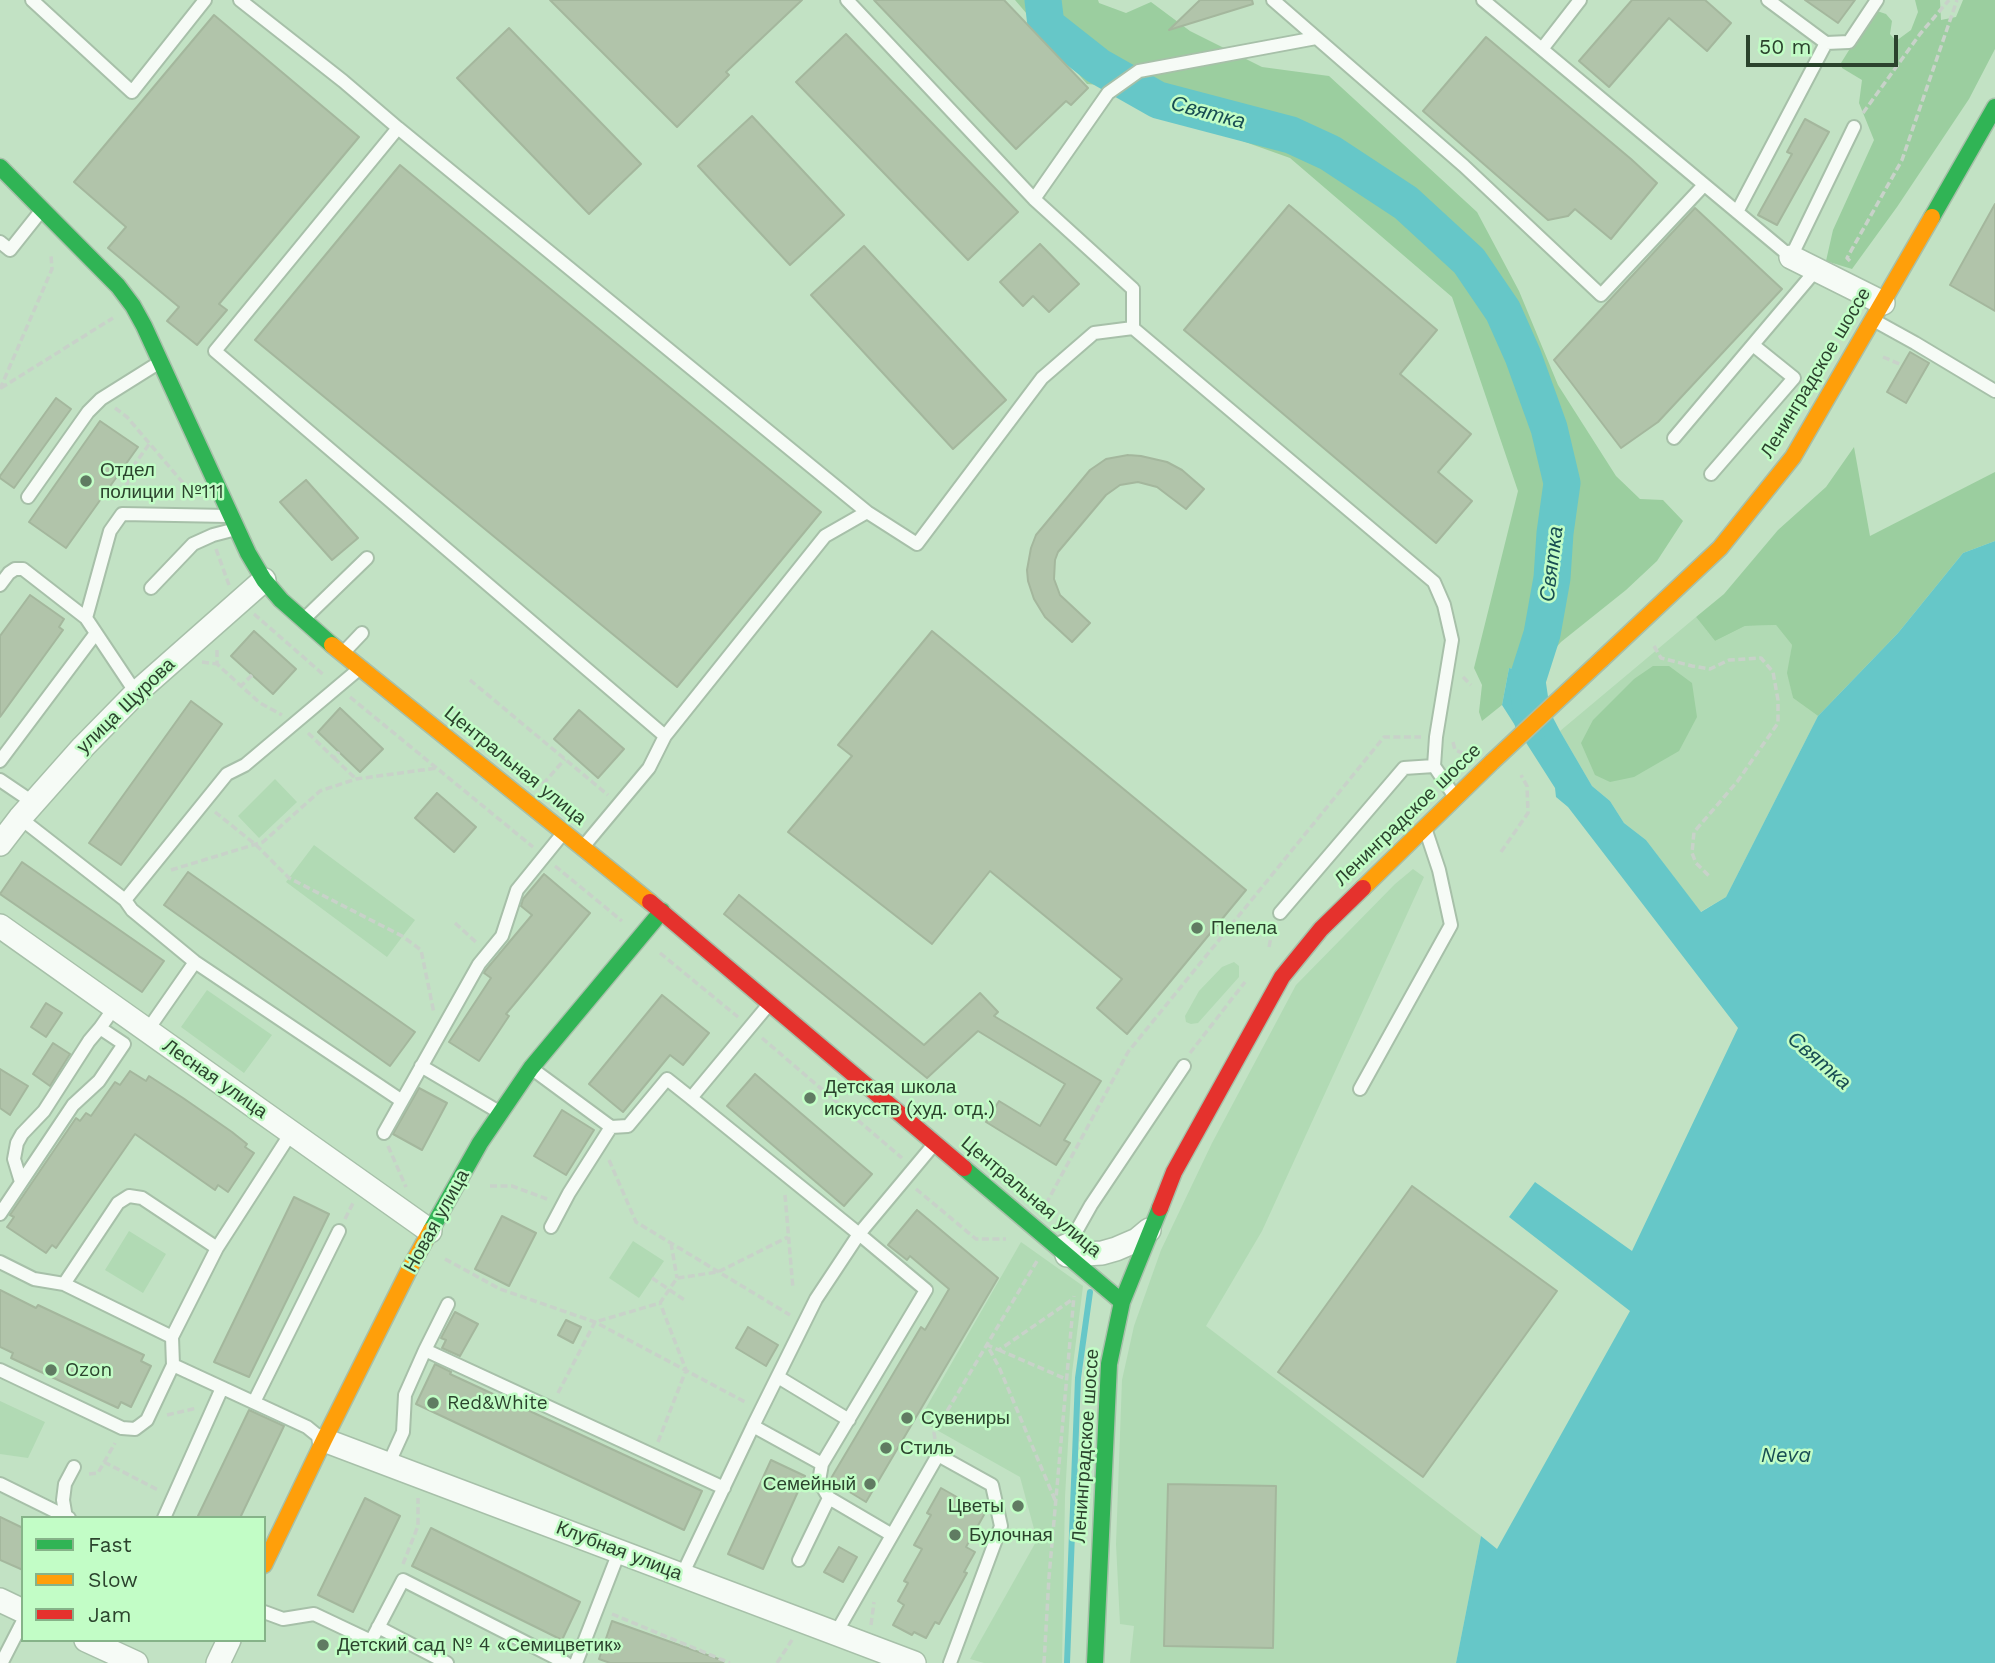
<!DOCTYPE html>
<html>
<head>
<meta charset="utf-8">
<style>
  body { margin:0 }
  #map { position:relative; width:1995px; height:1663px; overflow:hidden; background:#c2e2c4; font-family:"Work Sans",sans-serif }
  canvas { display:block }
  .legend { position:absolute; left:21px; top:1516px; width:245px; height:126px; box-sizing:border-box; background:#c2fdc6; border:2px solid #86b389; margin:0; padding:9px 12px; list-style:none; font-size:21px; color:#2b432d }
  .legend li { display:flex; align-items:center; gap:14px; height:35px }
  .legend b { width:35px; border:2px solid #86b389 }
  .scale { position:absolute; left:1746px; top:35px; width:152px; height:32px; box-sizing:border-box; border:4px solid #2b432d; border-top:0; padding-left:9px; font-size:21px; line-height:24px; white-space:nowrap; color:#2b432d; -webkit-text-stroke:5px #c2fdc6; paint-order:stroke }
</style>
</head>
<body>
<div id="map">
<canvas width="1995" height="1663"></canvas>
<ul class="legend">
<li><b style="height:9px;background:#30b455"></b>Fast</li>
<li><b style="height:9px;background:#ff9f0a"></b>Slow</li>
<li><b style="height:9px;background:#e5322d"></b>Jam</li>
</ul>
<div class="scale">50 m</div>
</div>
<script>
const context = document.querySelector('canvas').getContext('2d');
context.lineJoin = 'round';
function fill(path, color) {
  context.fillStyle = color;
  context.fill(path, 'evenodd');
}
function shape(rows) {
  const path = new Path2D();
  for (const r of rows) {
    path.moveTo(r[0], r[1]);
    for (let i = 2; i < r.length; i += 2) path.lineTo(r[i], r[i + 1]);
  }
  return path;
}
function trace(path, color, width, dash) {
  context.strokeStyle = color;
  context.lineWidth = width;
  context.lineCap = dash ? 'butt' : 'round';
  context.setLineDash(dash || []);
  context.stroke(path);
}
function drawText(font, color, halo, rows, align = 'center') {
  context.font = font + ' "Work Sans",sans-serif';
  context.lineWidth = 5;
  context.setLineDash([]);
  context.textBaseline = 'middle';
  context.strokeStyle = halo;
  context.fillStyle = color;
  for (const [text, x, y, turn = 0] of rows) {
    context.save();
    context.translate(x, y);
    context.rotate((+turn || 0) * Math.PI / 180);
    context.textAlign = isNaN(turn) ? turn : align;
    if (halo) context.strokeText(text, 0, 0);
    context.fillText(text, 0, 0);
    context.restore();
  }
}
const green = shape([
  [1696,617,1715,641,1745,626,1776,625,1792,645,1788,673,1793,698,1818,716,1726,897,1700,912,1646,840,1624,823,1610,801,1592,786,1560,731],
  [275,779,297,802,259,838,238,816],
  [314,845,415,920,387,957,286,882],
  [1413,869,1424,877,1262,1231,1206,1326,1481,1536,1456,1663,1130,1663,1134,1626,1120,1624,1116,1544,1122,1380,1134,1326,1161,1250,1212,1143,1296,985,1395,884],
  [1234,962,1239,966,1239,977,1198,1023,1191,1024,1186,1022,1185,1016,1199,991,1222,967],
  [207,990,272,1035,244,1073,181,1027],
  [129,1231,166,1254,143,1293,105,1270],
  [633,1241,664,1261,639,1298,609,1278],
  [1021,1242,1083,1286,1072,1373,1065,1497,1062,1663,984,1663,970,1659,1037,1540,1020,1477,919,1420],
  [0,1401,45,1422,28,1458,0,1454]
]);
const forest = shape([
  [1015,0,1098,0,1099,3,1126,13,1151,2,1190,31,1262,67,1329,76,1477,212,1519,291,1558,385,1616,476,1640,499,1663,500,1683,521,1657,561,1626,590,1561,642,1533,673,1509,668,1502,705,1482,721,1479,712,1482,685,1474,668,1518,491,1452,297,1290,158,1108,93,1100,85,1087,84],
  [1915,0,1940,0,1941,20,1956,17,1963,0,1995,0,1995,49,1969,99,1897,207,1852,269,1826,261,1833,230,1874,140,1859,103,1862,80,1842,68,1841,63,1874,10,1886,14,1892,21,1890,34,1896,41,1911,30,1918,12],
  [1854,447,1870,536,1995,472,1995,541,1963,553,1898,633,1818,716,1793,698,1787,673,1792,645,1776,625,1745,626,1715,641,1696,617,1724,594,1778,530,1826,487],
  [1653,666,1669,666,1692,683,1697,717,1679,751,1634,777,1610,782,1595,775,1581,743,1593,720,1634,679]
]);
const water = shape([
  [1995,541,1995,1663,1456,1663,1481,1536,1497,1549,1630,1311,1509,1217,1535,1182,1632,1251,1738,1028,1568,807,1556,797,1555,788,1502,705,1509,668,1533,673,1540,693,1560,731,1592,786,1610,801,1624,823,1646,840,1701,912,1726,897,1818,716,1898,633,1963,553]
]);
const stream = shape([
  [1067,1663,1078,1378,1090,1292]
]);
const river = shape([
  [1043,0,1046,25,1098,66,1158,100,1291,135,1330,153,1406,203,1469,261,1503,311,1523,356,1549,428,1562,483,1555,533,1552,578,1542,634,1527,681,1533,722]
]);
const building = shape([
  [550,0,802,0,726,72,729,75,677,127,550,0],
  [874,0,1004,0,1088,88,1071,105,1066,101,1016,149,874,0],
  [1200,0,1252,0,1253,4,1169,30,1200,0],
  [1632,0,1705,0,1731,23,1707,51,1669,18,1609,87,1579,61,1632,0],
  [1805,0,1855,0,1838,23,1805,0],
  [214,15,359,137,219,304,227,310,197,345,167,321,179,307,108,248,126,227,74,182,214,15],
  [509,28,641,164,589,214,457,78,509,28],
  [846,34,1018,212,968,260,796,82,846,34],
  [1486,37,1631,159,1657,183,1611,239,1575,209,1568,216,1548,220,1423,111,1486,37],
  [752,116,844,215,790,265,698,166,752,116],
  [1805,119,1829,132,1777,225,1758,215,1792,154,1787,152,1805,119],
  [400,165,821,512,677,687,255,340,400,165],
  [1995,204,1995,311,1950,285,1995,204],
  [1289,205,1437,330,1400,374,1471,434,1438,472,1472,501,1436,543,1184,330,1289,205],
  [1695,208,1782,289,1658,422,1621,448,1554,360,1695,208],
  [1040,244,1079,284,1049,312,1033,296,1023,306,1000,282,1040,244],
  [864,246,1006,400,953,449,811,295,864,246],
  [1910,352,1929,363,1906,403,1887,392,1910,352],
  [56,398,71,409,14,488,0,478,0,476,56,398],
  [100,421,138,447,66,548,29,522,100,421],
  [1128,455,1141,456,1167,462,1182,470,1204,489,1186,509,1157,487,1138,482,1120,485,1106,495,1058,552,1055,560,1054,579,1060,595,1090,623,1072,642,1045,617,1034,599,1028,581,1027,570,1031,548,1036,535,1090,470,1106,459,1128,455],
  [306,480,358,538,332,560,280,502,306,480],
  [30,595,64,619,59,627,63,630,0,717,0,636,30,595],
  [254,631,296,669,273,694,231,656,254,631],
  [932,631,1246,890,1127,1034,1097,1008,1122,979,990,871,932,944,788,832,852,756,838,745,932,631],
  [191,701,222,724,121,865,89,843,191,701],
  [340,708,383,749,360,772,318,732,340,708],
  [579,710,624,749,598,778,554,739,579,710],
  [437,793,476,827,454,852,415,818,437,793],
  [22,862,164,961,142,992,0,894,22,862],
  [188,872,415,1032,390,1066,164,905,188,872],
  [544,874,590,913,506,1014,509,1016,479,1061,449,1042,491,978,484,973,485,971,532,915,521,906,523,899,544,874],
  [739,895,924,1045,980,993,998,1012,994,1016,1101,1081,1064,1140,1070,1143,1056,1165,986,1122,999,1101,1040,1126,1065,1084,978,1031,927,1078,724,914,739,895],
  [662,995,709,1033,683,1065,670,1055,623,1112,589,1084,662,995],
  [46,1003,62,1013,46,1037,31,1027,46,1003],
  [53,1043,70,1054,50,1086,33,1074,53,1043],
  [0,1069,28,1086,10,1115,0,1108,0,1069],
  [130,1071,146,1081,149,1076,183,1098,232,1132,247,1144,245,1147,254,1153,228,1192,218,1185,215,1190,135,1134,56,1248,52,1245,46,1253,7,1227,14,1217,10,1215,76,1118,80,1121,86,1113,91,1116,115,1082,120,1085,130,1071],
  [755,1074,872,1174,844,1206,727,1106,755,1074],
  [419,1088,447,1103,422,1150,393,1134,419,1088],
  [562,1110,594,1130,566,1175,534,1156,562,1110],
  [1412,1186,1557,1291,1423,1477,1278,1372,1412,1186],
  [294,1197,329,1214,249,1377,214,1362,294,1197],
  [917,1210,998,1278,866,1502,830,1480,921,1327,925,1330,949,1289,910,1256,907,1260,888,1245,917,1210],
  [502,1216,536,1233,509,1286,475,1269,502,1216],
  [0,1290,36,1308,38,1305,144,1355,141,1361,151,1366,131,1407,121,1402,118,1408,11,1358,13,1353,0,1347,0,1290],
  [455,1312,478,1324,460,1356,442,1348,446,1340,441,1338,455,1312],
  [566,1320,581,1327,573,1343,558,1335,566,1320],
  [748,1327,778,1345,766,1366,736,1348,748,1327],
  [435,1364,451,1372,450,1374,702,1491,684,1530,416,1404,435,1364],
  [249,1410,284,1426,240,1518,197,1518,249,1410],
  [771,1460,805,1476,763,1569,728,1554,771,1460],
  [1168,1484,1276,1486,1273,1648,1164,1646,1168,1484],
  [941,1488,985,1513,966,1547,975,1552,964,1572,967,1573,939,1624,935,1622,926,1638,914,1632,912,1635,893,1625,904,1605,898,1601,908,1583,904,1581,922,1549,914,1545,931,1515,927,1513,941,1488],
  [365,1498,400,1516,353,1612,318,1595,365,1498],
  [0,1517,23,1528,23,1570,0,1560,0,1517],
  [431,1528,580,1602,562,1640,412,1566,431,1528],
  [839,1547,857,1557,843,1582,824,1572,839,1547],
  [612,1621,724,1661,723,1663,610,1663,599,1659,612,1621]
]);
const path = shape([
  [1863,113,1920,34,1949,0],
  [1850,261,1847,258,1902,160,1957,0],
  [1883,357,1902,365],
  [1,388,113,318],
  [0,389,52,269,51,254],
  [115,408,127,417,189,490],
  [125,497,129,472,150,443],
  [216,549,229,585],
  [254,614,325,676],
  [1654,646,1661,658,1692,666,1710,669,1729,660,1761,658,1773,672,1778,700,1778,723,1737,782,1694,832,1692,853,1696,863,1710,877],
  [217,650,217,664,241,686],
  [202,662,217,664],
  [252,675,241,686,260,703,282,715],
  [1463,677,1471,685],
  [470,680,608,795],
  [350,697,533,847],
  [308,733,334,758,339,752],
  [1453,742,1455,750,1463,753],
  [334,758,355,778],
  [543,784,565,759],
  [215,812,256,845,289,878,402,936,421,950,434,1013],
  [1501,852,1528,813,1527,786,1521,775],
  [555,866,622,921],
  [171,870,263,842,320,791,356,779,437,768],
  [455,923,477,943],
  [1269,947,1273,927],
  [660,953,738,1017],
  [762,1038,902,1158],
  [1190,1053,1245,982],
  [388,1146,406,1187],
  [609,1160,636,1222,790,1315],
  [490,1186,512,1186,547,1199],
  [916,1189,976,1239,1006,1239],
  [785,1195,793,1289],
  [1046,1204,1128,1052,1384,737,1421,737],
  [345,1219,354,1201],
  [671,1243,677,1278],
  [445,1259,500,1289,595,1322,747,1403],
  [652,1278,686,1301],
  [999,1350,1066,1379],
  [558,1393,595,1322,660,1303,677,1278,718,1272,788,1237],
  [167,1415,197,1408],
  [935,1439,934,1433,1037,1261],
  [658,1442,686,1370,660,1303],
  [104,1462,158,1490],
  [89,1474,98,1473,115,1443],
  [1055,1500,999,1367,987,1345,999,1350,1073,1299],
  [403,1564,418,1526,418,1498],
  [612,1614,730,1663],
  [871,1625,874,1602],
  [777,1663,792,1640],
  [1044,1663,1049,1577,1074,1296]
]);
const lane = shape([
  [32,0,132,92,205,0],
  [240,0,343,81,398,128],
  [847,0,1034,199],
  [1273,0,1464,166,1601,295,1704,185],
  [1483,0,1791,257,1854,127],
  [1826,43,1849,42,1877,0],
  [1542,49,1580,0],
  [1737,212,1826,43,1768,0],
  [0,242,10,250,41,211],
  [1877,322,1915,343,1995,391],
  [1133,328,1133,289,1034,199,1108,93,1139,71,1316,38],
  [1674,438,1816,270],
  [1711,474,1794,378,1753,345],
  [28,497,88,412,101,399,160,362],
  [0,585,9,573,15,569,23,569,86,618,136,693],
  [151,588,193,544,213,535,236,529],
  [86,618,110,531,122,514,228,516],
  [304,619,367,558],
  [343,653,362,633],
  [665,736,215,351,398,128,867,512],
  [0,761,96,633],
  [0,780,34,803],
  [20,818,125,900,132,910,195,962,402,1101],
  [583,847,649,768,665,736,825,536,867,512,917,544,1042,378,1094,333,1133,328,1434,582,1444,605,1452,640,1436,737,1434,766,1453,794],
  [125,900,227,774,245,765,359,669],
  [1280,913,1404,768,1434,766],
  [147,1031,195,962],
  [421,1066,499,1112],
  [531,1068,611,1127,628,1126,667,1079,691,1098],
  [1360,1089,1451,925,1439,870,1426,831],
  [384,1133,479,964,502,936,517,890,564,832],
  [21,1182,14,1159,17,1143,22,1134,44,1111,89,1041,100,1028],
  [0,1214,73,1105,99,1081,124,1044,100,1028,114,1008],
  [551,1227,569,1193,611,1127],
  [1055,1245,1073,1237,1091,1205,1184,1066],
  [0,1262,34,1279,64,1284,172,1337],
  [64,1284,118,1203,129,1196,142,1198,217,1248],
  [448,1304,425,1350,724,1488],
  [173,1365,307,1427,323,1440],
  [0,1370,122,1428,135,1429,147,1420,173,1365,172,1337,217,1248,291,1133],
  [778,1377,849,1420],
  [254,1402,339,1231],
  [753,1426,816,1299,859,1234,691,1098,770,1003],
  [388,1465,403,1432,405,1395,425,1350],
  [0,1484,69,1518],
  [66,1518,63,1500,65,1484,74,1467],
  [164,1518,222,1388],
  [892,1535,829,1498,819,1481,822,1464,926,1290,859,1234,935,1143],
  [799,1560,829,1498],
  [682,1575,753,1426,822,1464],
  [264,1612,283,1619,314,1614,371,1641,403,1580,566,1663],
  [378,1627,447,1663],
  [836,1633,938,1455,992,1485,1001,1526,950,1663],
  [2,1662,23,1621],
  [576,1663,619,1552]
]);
const street = shape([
  [1791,257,1883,303],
  [0,844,20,818,83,747,136,693,264,580],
  [0,926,430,1231],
  [1067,1255,1102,1253,1116,1249,1137,1240,1149,1230],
  [324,1440,914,1663],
  [0,1600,23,1611],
  [86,1640,136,1663],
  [218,1663,229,1640]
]);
const fast = shape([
  [0,167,118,286,133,306,144,326,248,553,264,580,281,600,332,645],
  [1932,217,1995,107],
  [964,1168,1122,1302],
  [431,1230,480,1143,531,1068,662,911],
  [1095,1663,1109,1364,1122,1302,1160,1208]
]);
const slow = shape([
  [332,645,650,902],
  [1602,659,1720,548,1793,457,1932,217],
  [1363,888,1492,762],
  [264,1565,324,1440,411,1266,431,1230]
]);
const jam = shape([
  [650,902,964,1168],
  [1160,1208,1174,1172,1282,977,1321,929,1363,888]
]);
const slowBridge = shape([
  [1492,762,1602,659]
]);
const markers = [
  [86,481,7,"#607b62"],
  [1197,928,7,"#607b62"],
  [810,1098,7,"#607b62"],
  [51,1370,7,"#607b62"],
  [433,1403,7,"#607b62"],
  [907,1418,7,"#607b62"],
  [886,1448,7,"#607b62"],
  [870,1484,7,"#607b62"],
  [1018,1506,7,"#607b62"],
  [955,1535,7,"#607b62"],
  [323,1645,7,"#607b62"]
];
const streetNames = [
  ["Ленинградское шоссе",1816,373,-59],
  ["улица Щурова",126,706,-44],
  ["Центральная улица",515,766,39],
  ["Ленинградское шоссе",1408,815,-44],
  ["Лесная улица",215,1079,35],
  ["Центральная улица",1031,1197,40],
  ["Новая улица",437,1221,-61],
  ["Ленинградское шоссе",1086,1446,-86],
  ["Клубная улица",619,1551,21]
];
const poiNames = [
  ["Отдел",100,470],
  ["полиции №111",100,492],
  ["Пепела",1211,928],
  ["Детская школа",824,1087],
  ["искусств (худ. отд.)",824,1109],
  ["Ozon",65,1370],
  ["Red&White",447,1403],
  ["Сувениры",921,1418],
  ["Стиль",900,1448],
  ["Семейный",856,1484,"right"],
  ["Цветы",1004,1506,"right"],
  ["Булочная",969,1535],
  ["Детский сад № 4 «Семицветик»",337,1645]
];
const waterNames = [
  ["Святка",1208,113,15],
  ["Святка",1552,564,-83],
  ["Святка",1819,1061,41],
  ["Neva",1786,1456]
];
fill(green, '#b1dab4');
fill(forest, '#9bce9f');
fill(water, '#66c7c8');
trace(stream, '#66c7c8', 6);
trace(river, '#66c7c8', 37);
fill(building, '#b1c4aa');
trace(building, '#a4b79d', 2);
trace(lane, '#a7c0a9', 16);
trace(street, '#a7c0a9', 26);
trace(fast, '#a7c0a9', 19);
trace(slow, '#a7c0a9', 19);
trace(jam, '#a7c0a9', 19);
trace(path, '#c8d2c9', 3.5, [7, 3.5]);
trace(lane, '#f6fbf6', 12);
trace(street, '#f6fbf6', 23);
trace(fast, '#30b455', 16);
trace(slow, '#ff9f0a', 16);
trace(jam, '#e5322d', 16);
trace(slowBridge, '#a7c0a9', 19, []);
trace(slowBridge, '#ff9f0a', 16);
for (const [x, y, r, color] of markers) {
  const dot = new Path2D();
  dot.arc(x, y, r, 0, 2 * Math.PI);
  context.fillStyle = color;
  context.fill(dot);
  trace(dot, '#c2fdc6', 2.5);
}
drawText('19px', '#2b432d', '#c2fdc6', streetNames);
drawText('19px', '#2b432d', '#c2fdc6', poiNames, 'left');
drawText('italic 21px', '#184d53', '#c2fdc6', waterNames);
</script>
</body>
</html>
